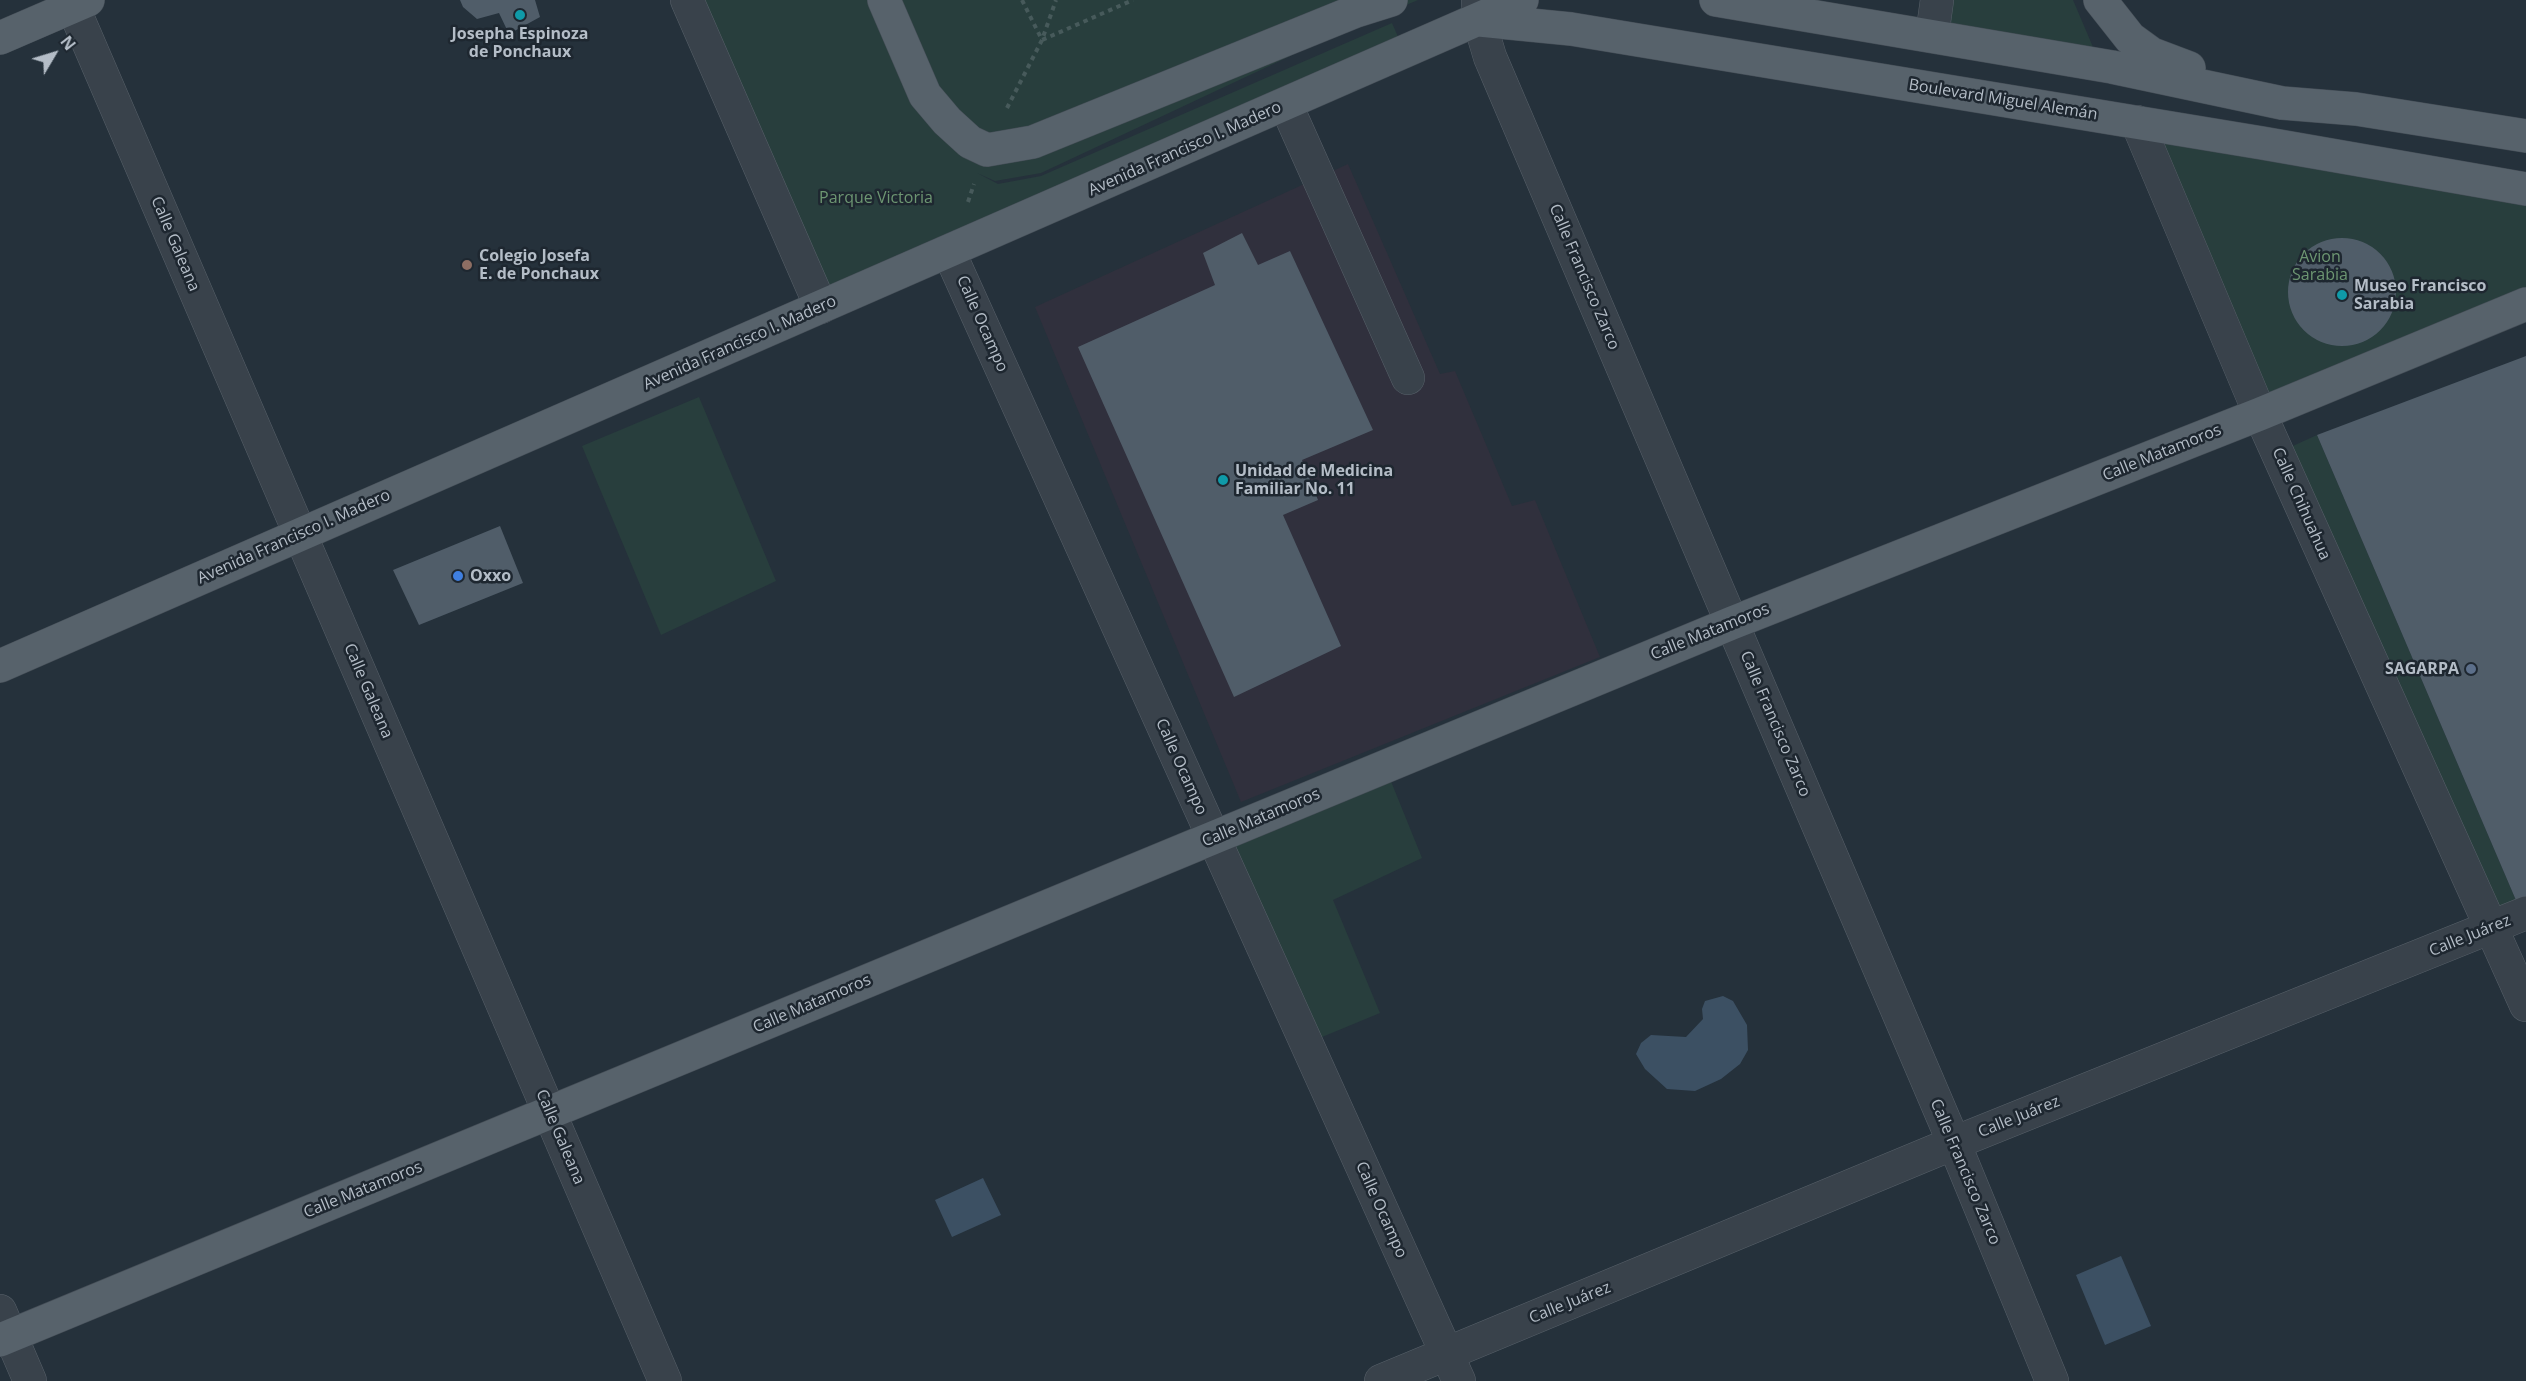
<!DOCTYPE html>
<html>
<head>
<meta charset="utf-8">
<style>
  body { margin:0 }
  #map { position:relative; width:2526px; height:1381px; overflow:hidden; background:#25313b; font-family:"Open Sans",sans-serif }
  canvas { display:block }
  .north { position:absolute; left:24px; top:24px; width:60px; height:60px; -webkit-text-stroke:4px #1e2730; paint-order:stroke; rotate:52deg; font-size:16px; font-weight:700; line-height:24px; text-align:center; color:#b4bdc7 }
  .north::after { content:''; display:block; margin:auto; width:21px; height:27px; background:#b4bdc7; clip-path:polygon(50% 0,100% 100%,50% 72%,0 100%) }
</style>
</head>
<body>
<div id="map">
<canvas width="2526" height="1381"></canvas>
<div class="north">N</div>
</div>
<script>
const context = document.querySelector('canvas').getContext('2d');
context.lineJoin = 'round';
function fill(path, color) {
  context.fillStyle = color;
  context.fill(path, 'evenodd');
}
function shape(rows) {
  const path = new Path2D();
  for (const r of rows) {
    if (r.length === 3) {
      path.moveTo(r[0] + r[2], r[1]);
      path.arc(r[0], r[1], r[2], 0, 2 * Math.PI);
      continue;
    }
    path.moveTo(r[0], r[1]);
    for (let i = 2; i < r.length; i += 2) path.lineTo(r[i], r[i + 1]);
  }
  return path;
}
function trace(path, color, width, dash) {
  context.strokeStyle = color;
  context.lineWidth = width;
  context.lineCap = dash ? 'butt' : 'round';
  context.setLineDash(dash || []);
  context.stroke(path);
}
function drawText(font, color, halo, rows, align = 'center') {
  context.font = font + ' "Open Sans",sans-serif';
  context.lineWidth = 5;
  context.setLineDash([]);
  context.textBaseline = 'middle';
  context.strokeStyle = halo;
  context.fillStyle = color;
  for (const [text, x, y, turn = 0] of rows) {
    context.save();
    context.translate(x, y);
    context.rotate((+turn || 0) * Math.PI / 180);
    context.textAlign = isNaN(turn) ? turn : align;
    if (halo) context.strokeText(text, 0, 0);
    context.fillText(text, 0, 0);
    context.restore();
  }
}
const medical = shape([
  [1348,164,1440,374,1455,371,1512,506,1535,500,1600,657,1241,802,1035,307]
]);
const green = shape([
  [691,0,1418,0,1333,36,1041,173,995,181,977,173,998,184,1041,176,1392,23,1399,39,832,320],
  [1945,0,2073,0,2104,73,1935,48],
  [2142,129,2526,192,2526,301,2264,405],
  [699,397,776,581,661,635,582,446],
  [2317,435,2518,905,2492,925,2284,450],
  [1386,769,1422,858,1333,900,1380,1013,1310,1042,1219,839]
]);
const water = shape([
  [1723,996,1733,1001,1747,1025,1748,1050,1740,1064,1721,1079,1695,1091,1667,1089,1645,1069,1636,1054,1641,1043,1651,1035,1686,1037,1703,1019,1702,1009,1705,1001],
  [983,1178,1001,1215,952,1237,935,1200],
  [2121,1256,2151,1326,2105,1345,2076,1275]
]);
const building = shape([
  [460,0,535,0,540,17,509,34,499,13,477,19,463,7],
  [1242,233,1258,265,1290,251,1373,430,1302,460,1318,500,1283,515,1341,646,1234,697,1078,347,1215,285,1203,253],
  [2342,292,54],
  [2526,356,2526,902,2518,905,2317,435],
  [500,526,523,583,419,625,393,570]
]);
const path = shape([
  [1022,0,1042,40,1133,0],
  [1007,108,1042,40,1056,0],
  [968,202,974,184]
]);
const minor = shape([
  [70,0,665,1381],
  [687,0,821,307],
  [1478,0,1479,20,1490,57,1954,1143,2052,1381],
  [1932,36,1937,0],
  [1286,105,1408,378],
  [2137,122,2260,414,2526,1005],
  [949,252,1459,1381],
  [0,1311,30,1381],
  [1381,1381,1954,1143,2526,913]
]);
const major = shape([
  [884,0,925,95,947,121,970,142,987,150,1033,142,1356,11,1391,0],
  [1716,0,2112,67,2282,103,2356,109,2526,136],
  [2100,0,2130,38,2152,54,2189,68],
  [1479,20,1571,29,2262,143,2526,189],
  [0,38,88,0],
  [0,666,1522,0],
  [0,1340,1732,623,2260,414,2526,304]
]);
const markers = [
  [520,15,6,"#0f9aa8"],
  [467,265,6,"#8d6e63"],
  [2342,295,6,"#0f9aa8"],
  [1223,480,6,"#0f9aa8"],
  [458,576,6,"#3f7fe0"],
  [2471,669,6,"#5c6f8a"]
];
const poiNames = [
  ["Josepha Espinoza",520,34,"center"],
  ["de Ponchaux",520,52,"center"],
  ["Colegio Josefa",479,256],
  ["E. de Ponchaux",479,274],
  ["Museo Francisco",2354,286],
  ["Sarabia",2354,304],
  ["Unidad de Medicina",1235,471],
  ["Familiar No. 11",1235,489],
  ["Oxxo",470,576],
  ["SAGARPA",2459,669,"right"]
];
const streetNames = [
  ["Boulevard Miguel Alemán",2003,100,9],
  ["Avenida Francisco I. Madero",1185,149,-24],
  ["Calle Galeana",175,244,67],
  ["Calle Francisco Zarco",1584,277,67],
  ["Calle Ocampo",982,324,66],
  ["Avenida Francisco I. Madero",740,343,-24],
  ["Calle Matamoros",2162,453,-22],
  ["Calle Chihuahua",2301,504,66],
  ["Avenida Francisco I. Madero",294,537,-24],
  ["Calle Matamoros",1710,632,-22],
  ["Calle Galeana",368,691,67],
  ["Calle Francisco Zarco",1775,724,67],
  ["Calle Ocampo",1181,767,66],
  ["Calle Matamoros",1261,818,-23],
  ["Calle Juárez",2470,936,-22],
  ["Calle Matamoros",812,1004,-23],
  ["Calle Juárez",2019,1117,-22],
  ["Calle Galeana",560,1137,67],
  ["Calle Francisco Zarco",1965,1172,67],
  ["Calle Matamoros",363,1190,-22],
  ["Calle Ocampo",1381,1210,66],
  ["Calle Juárez",1570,1303,-22]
];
const parkNames = [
  ["Parque Victoria",876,198],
  ["Avion",2320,257],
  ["Sarabia",2320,275]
];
fill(medical, '#30303d');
fill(green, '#283e3d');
fill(water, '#3c5063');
fill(building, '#505d69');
trace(minor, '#576069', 34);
trace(major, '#454e57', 34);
trace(path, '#475a5b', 4, [4.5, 4.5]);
trace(minor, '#39424b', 33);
trace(major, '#57626b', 33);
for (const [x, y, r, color] of markers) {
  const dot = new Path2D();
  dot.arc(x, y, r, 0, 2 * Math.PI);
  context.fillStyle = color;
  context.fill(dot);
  trace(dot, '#1e2730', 2);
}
drawText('bold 16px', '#b4bdc7', '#1e2730', poiNames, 'left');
drawText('16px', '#b4bdc7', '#1e2730', streetNames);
drawText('16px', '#6d9672', '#1e2730', parkNames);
</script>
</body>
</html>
